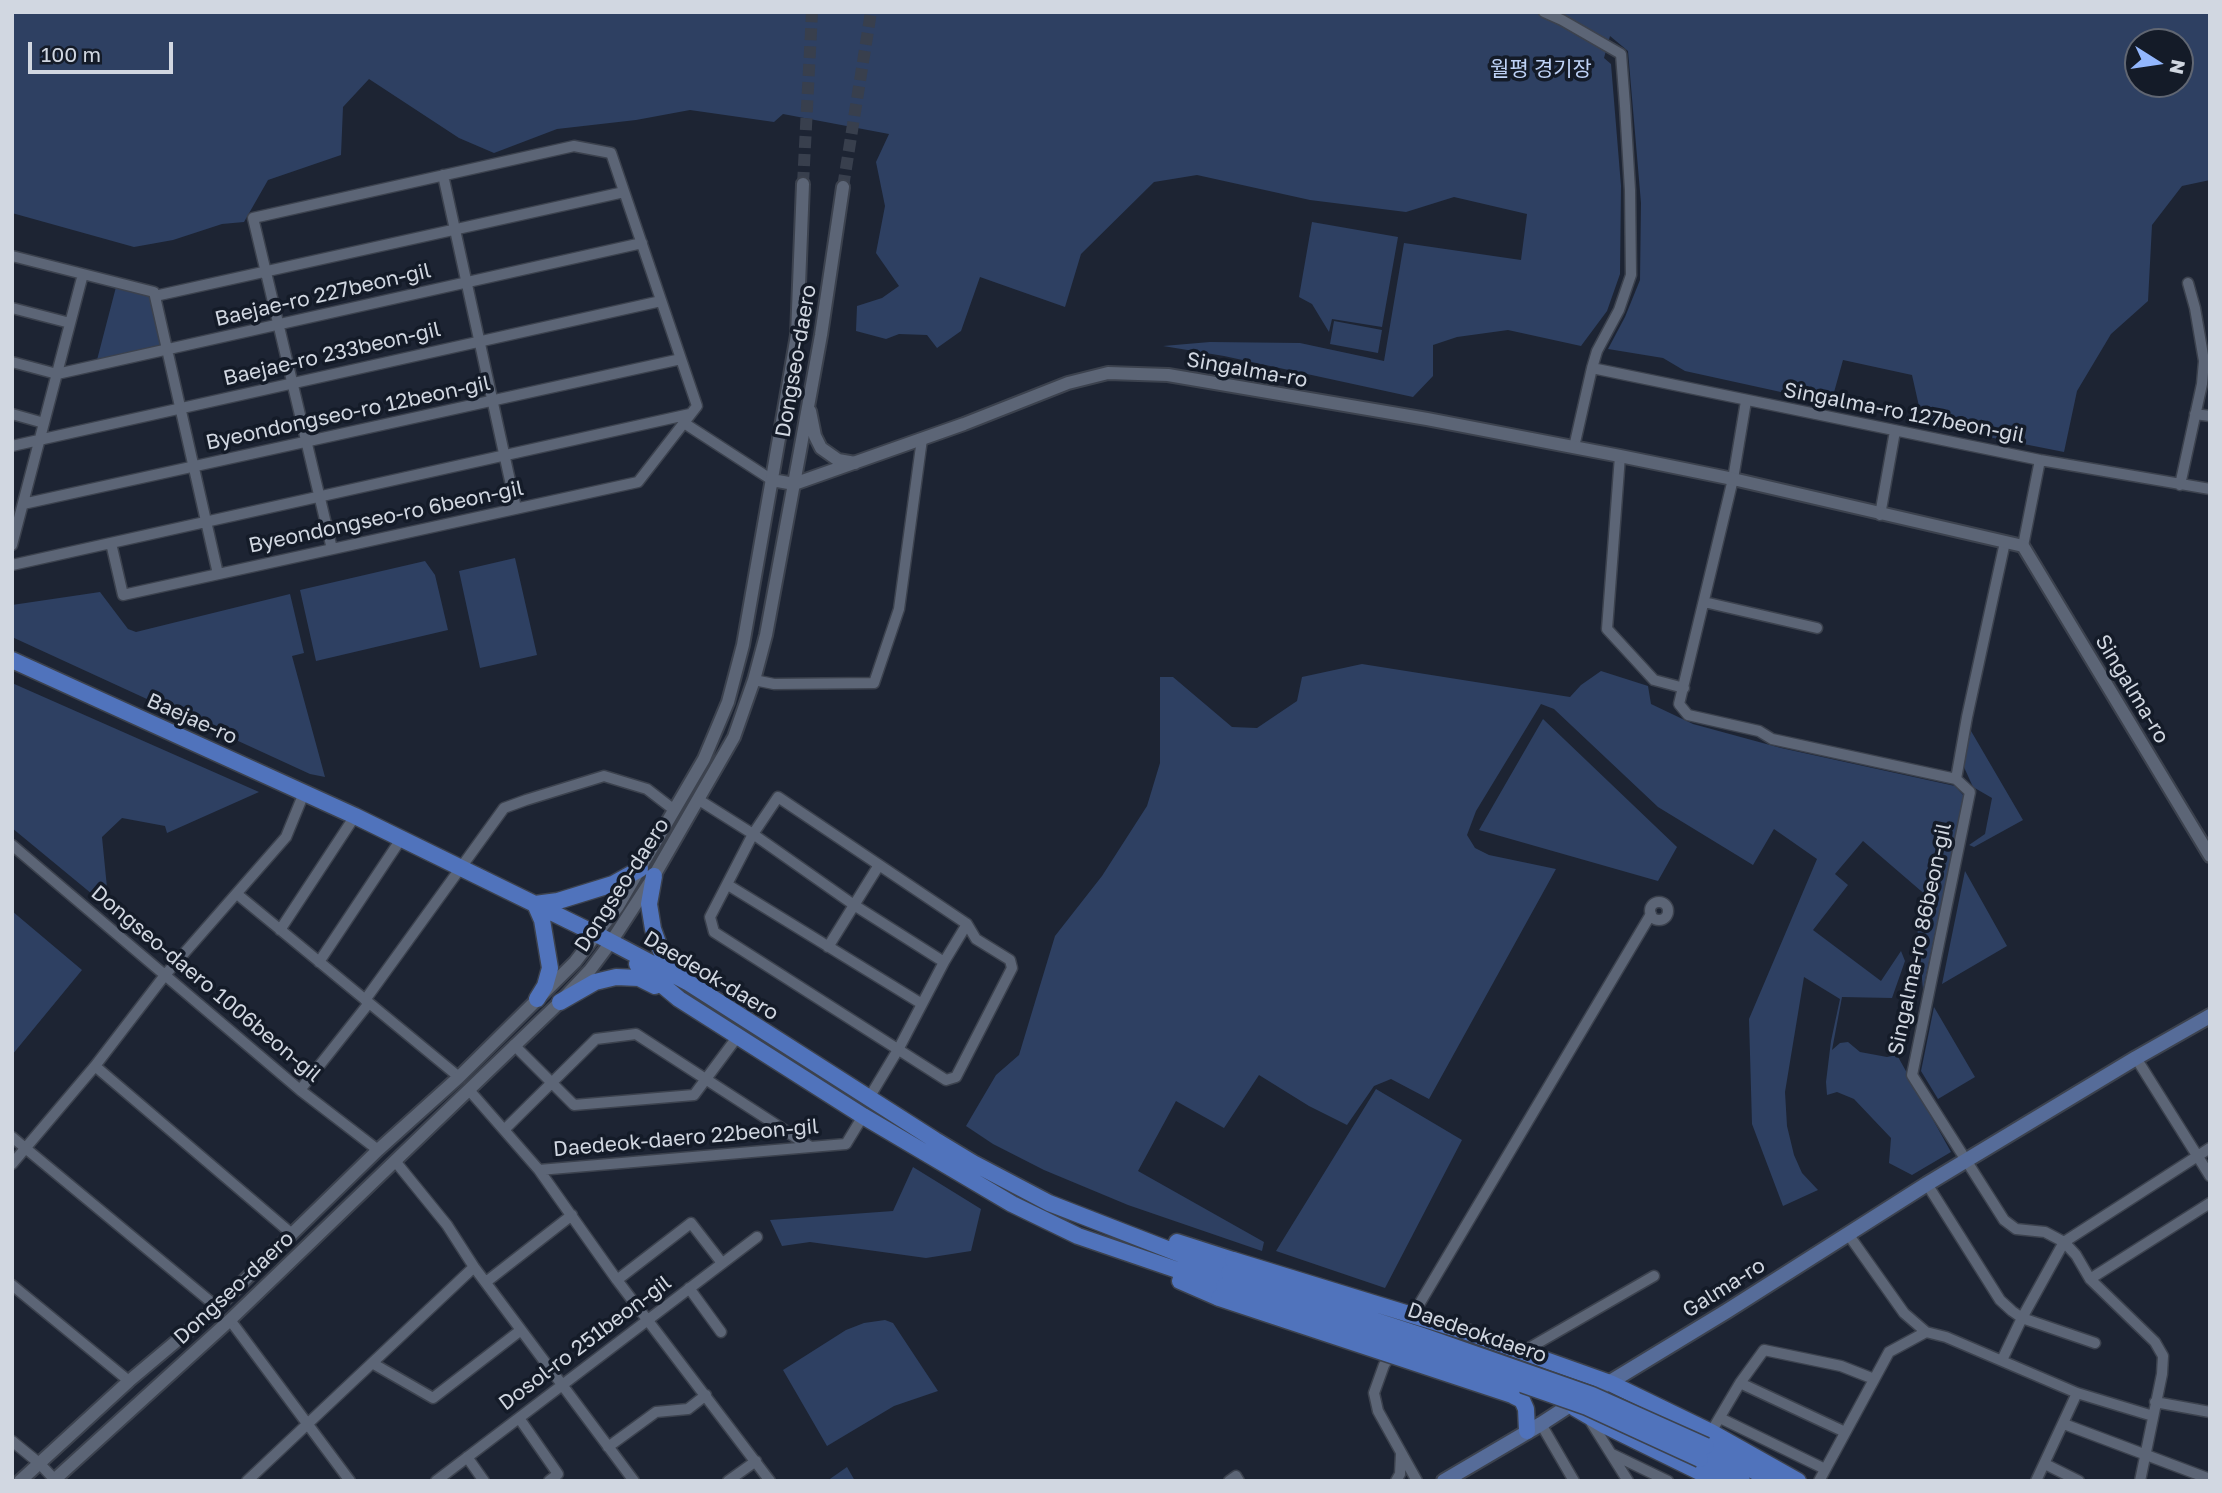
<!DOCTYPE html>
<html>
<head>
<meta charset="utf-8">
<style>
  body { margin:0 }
  #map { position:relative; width:2222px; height:1493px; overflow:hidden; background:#1d2433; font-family:"Golos Text",sans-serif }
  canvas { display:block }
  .frame { position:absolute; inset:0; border:14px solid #d1d7e1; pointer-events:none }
  .north { position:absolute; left:2124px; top:28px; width:70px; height:70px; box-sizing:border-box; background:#141b28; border:2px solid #606672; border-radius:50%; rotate:102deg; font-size:19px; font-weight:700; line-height:28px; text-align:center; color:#d1d7e1 }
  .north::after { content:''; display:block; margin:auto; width:24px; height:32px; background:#93b7fd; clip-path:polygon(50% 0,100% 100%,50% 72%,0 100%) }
  .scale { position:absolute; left:28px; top:42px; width:145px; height:32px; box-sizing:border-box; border:4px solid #d1d7e1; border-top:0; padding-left:9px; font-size:21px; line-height:24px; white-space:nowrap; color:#d1d7e1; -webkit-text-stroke:5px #141b28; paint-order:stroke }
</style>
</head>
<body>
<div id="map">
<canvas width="2222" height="1493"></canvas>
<div class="frame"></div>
<div class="north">N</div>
<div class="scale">100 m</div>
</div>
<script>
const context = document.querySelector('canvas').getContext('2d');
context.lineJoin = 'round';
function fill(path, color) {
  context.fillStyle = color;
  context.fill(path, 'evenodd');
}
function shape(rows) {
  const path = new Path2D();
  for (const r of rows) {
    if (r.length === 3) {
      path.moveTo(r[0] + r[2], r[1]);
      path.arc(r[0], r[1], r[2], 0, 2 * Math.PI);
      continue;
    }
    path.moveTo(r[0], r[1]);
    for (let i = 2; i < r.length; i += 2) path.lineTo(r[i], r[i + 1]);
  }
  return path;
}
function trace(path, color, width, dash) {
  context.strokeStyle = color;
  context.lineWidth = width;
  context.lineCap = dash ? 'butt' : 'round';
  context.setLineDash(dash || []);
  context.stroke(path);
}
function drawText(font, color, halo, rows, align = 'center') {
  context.font = font + ' "Golos Text","Noto Sans KR",sans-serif';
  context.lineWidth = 7;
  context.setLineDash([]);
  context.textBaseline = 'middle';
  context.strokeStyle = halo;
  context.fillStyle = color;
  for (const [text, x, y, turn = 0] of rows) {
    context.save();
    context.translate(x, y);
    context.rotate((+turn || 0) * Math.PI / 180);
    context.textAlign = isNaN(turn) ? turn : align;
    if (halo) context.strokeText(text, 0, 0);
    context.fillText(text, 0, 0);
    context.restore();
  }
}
const green = shape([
  [12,12,2210,12,2210,180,2182,186,2152,225,2148,301,2111,334,2077,391,2064,452,1923,424,1912,375,1843,360,1831,403,1685,371,1663,358,1608,349,1625,317,1640,280,1641,203,1628,51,1610,36,1604,58,1611,64,1621,186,1620,274,1607,311,1581,346,1508,330,1457,337,1433,345,1433,376,1413,397,1224,356,1163,346,1210,342,1300,343,1384,361,1404,243,1521,260,1527,214,1454,197,1406,212,1310,200,1197,175,1154,182,1081,254,1065,307,980,277,961,331,937,348,927,335,899,334,886,339,856,331,857,306,882,298,899,286,876,253,885,206,876,162,889,134,783,114,774,122,690,110,636,120,557,129,494,153,459,138,369,79,343,107,341,155,268,180,244,222,222,224,173,240,134,247,12,213],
  [2138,42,2180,42,2180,84,2138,84],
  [1312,222,1398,237,1382,327,1332,319,1329,332,1312,304,1299,297],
  [116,287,150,296,161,345,97,360],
  [1334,321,1382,330,1378,353,1330,344],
  [515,558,537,655,480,668,459,571],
  [425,561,435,575,448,630,316,661,300,590],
  [100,592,128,629,136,632,290,594,304,653,292,656,325,777,310,774,12,637,12,605],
  [1362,664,1570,697,1581,685,1601,671,1648,686,1651,704,1693,724,1781,748,1955,786,1964,796,1923,990,1917,924,1928,897,1863,841,1835,874,1848,885,1813,930,1881,981,1901,951,1905,961,1892,998,1842,997,1832,1050,1840,1043,1848,1042,1860,1052,1887,1057,1897,1055,1951,1152,1912,1175,1889,1163,1891,1138,1854,1099,1837,1092,1827,1095,1826,1082,1831,1041,1840,999,1804,977,1785,1092,1787,1126,1794,1155,1802,1173,1818,1190,1783,1206,1752,1124,1749,1019,1817,859,1774,829,1753,865,1658,807,1554,709,1541,704,1476,811,1467,835,1475,848,1489,855,1556,869,1429,1099,1391,1079,1374,1086,1347,1125,1309,1106,1259,1075,1224,1128,1176,1101,1138,1171,1264,1242,1262,1251,1128,1205,1044,1170,993,1144,966,1126,996,1075,1019,1055,1055,936,1102,876,1147,806,1160,763,1160,677,1173,677,1232,727,1257,728,1297,701,1302,677],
  [12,683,259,792,167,833,165,826,122,818,102,837,109,908,12,828],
  [1543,719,1677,847,1658,881,1479,830],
  [1971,731,2023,820,1974,847,1969,845,1985,834,1992,798,1973,787,1963,765],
  [1965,871,2007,946,1942,984],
  [12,911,82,970,12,1055],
  [1934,1007,1975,1077,1938,1099,1921,1071],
  [1376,1089,1462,1140,1385,1288,1276,1251],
  [913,1167,981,1209,971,1251,926,1258,810,1242,782,1246,770,1220,893,1211],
  [885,1320,893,1323,938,1391,894,1406,827,1446,783,1370,846,1330,864,1323],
  [847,1467,855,1481,827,1481]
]);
const tertiaryTunnel = shape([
  [803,184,812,12],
  [843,187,871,12]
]);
const minor = shape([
  [1544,12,1562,20,1621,54,1625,106,1630,190,1631,275,1619,310,1597,351,1592,368,1574,447],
  [443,175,516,508],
  [12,256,154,292,218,574],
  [155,296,624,192],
  [12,308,70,323],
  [12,362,57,374,642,243],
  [1592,368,2040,460,2210,489],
  [1746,401,1733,479,1679,704,1688,715,1759,731,1772,739,1956,779,1970,792,1912,1075,2004,1220,2016,1229,2045,1232,2064,1242,2076,1255,2090,1279,2155,1342,2163,1356,2162,1374,2140,1481],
  [12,414,44,423],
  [2195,414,2210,416],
  [684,423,772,480],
  [12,446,661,301],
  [1620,456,1607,629,1654,680,1684,688],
  [2180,485,2202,384,2204,361,2195,308,2188,283],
  [23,504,681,359],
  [1880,515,1895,431],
  [111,543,123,595,638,482,697,406,611,153,574,146,253,218,332,549],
  [12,545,83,274],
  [2023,546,2040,460],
  [12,565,690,414],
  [1704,602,1817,628],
  [754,680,774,684,874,683,899,609,922,439],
  [1956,779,1967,717,2005,542],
  [778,797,967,924,976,939,1010,960,1012,968,956,1077,946,1080,714,932,710,917,753,834,778,797],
  [699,800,753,834,854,905,944,962],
  [12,845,300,1090,378,1150],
  [728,885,922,1004],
  [237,894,459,1077],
  [1659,911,9],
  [280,930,355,816],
  [828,947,879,865],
  [319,962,401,839],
  [365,1000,504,808,526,800,604,776,647,789,673,809],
  [514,1045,574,1105,694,1095,738,1036],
  [2136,1058,2210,1176],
  [95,1066,292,1234],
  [300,1090,369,1003],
  [469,1090,539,1170,617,1280,770,1481],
  [869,1098,899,1048,944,962,967,924],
  [505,1129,596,1039,636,1034,809,1146],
  [12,1137,217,1307],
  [395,1161,447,1225,474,1267,634,1481],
  [12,1164,95,1066,165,975,286,837,304,793],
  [539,1170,846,1144,863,1116],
  [1927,1184,2000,1300,2012,1311,2022,1318,2095,1343],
  [1848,1234,1904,1313,1926,1332,1946,1337,2077,1393,2153,1416],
  [2090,1279,2210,1203],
  [617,1280,691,1223,722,1263],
  [486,1282,572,1215],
  [12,1285,129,1381],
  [689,1288,721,1332],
  [1411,1318,1651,914],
  [230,1320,350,1481],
  [1524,1351,1654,1276],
  [1392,1353,1384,1365,1374,1393,1378,1411,1417,1481],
  [2002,1360,2022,1318,2064,1242,2210,1148],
  [372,1363,433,1398,521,1330],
  [1740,1383,1845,1432],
  [2155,1402,2210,1412],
  [519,1418,558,1474,549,1481],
  [1720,1418,1825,1469],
  [1591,1422,1628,1481],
  [1541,1424,1574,1481],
  [2064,1424,2210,1479],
  [1711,1432,1740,1383,1764,1350,1841,1366,1874,1379],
  [12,1441,39,1463,56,1481],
  [608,1447,656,1412,688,1409,706,1395],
  [1612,1454,1668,1481],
  [467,1457,484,1481],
  [2045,1464,2079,1481],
  [247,1481,474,1267],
  [436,1481,757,1237],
  [728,1481,756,1461],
  [1229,1481,1236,1476,1239,1481],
  [1396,1481,1400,1474,1401,1453],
  [1819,1481,1889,1352,1926,1332],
  [2036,1481,2077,1393]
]);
const tertiary = shape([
  [810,411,815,436,821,448,838,460,855,463],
  [772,480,794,484,964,424,1068,383,1108,373,1168,375,1427,419,1620,456,1733,479,2023,546,2210,856],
  [20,1481,129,1381,217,1307,378,1150,459,1077,575,962,618,906,704,759,728,702,743,645,797,335,803,184],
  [53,1481,230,1320,560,1002,590,970,611,942,654,876,734,737,754,680,766,635,800,451,821,335,843,187]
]);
const secondary = shape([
  [1602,1387,1727,1311,1927,1184,2136,1058,2210,1016],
  [1444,1481,1541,1424,1581,1398]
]);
const primary = shape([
  [12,660,355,816,598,935,689,983,935,1140,973,1163,1049,1203,1229,1273],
  [654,876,649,904,653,929,661,951,682,976],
  [535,904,558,901,613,884,640,869],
  [535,904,542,920,550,968,545,986,537,999],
  [637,964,679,999,863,1116,1012,1204,1078,1236,1224,1286],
  [560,1002,595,982,616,977,639,978,655,986],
  [1177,1242,1233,1260],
  [1180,1281,1219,1298],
  [1464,1331,1610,1383,1711,1432,1798,1481],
  [1512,1395,1522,1400,1526,1409,1527,1431],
  [1575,1408,1604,1425,1718,1481],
  [1706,1446,1773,1481],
  [1700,1459,1742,1481]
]);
const primaryBridge = shape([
  [1233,1260,1464,1331],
  [1229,1273,1423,1336,1592,1395,1706,1446],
  [1224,1286,1421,1349,1587,1407,1700,1459],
  [1219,1298,1512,1395]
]);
const parkNames = [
  ["월평 경기장",1541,69]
];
const streetNames = [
  ["Baejae-ro 227beon-gil",323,295,-13],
  ["Baejae-ro 233beon-gil",332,354,-13],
  ["Dongseo-daero",796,361,-80],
  ["Singalma-ro",1247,370,10],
  ["Byeondongseo-ro 12beon-gil",348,413,-12],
  ["Singalma-ro 127beon-gil",1904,413,11],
  ["Byeondongseo-ro 6beon-gil",386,517,-12],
  ["Singalma-ro",2132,689,59],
  ["Baejae-ro",192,719,24],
  ["Dongseo-daero",622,885,-57],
  ["Singalma-ro 86beon-gil",1920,939,-78],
  ["Daedeok-daero",711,976,31],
  ["Dongseo-daero 1006beon-gil",206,984,40],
  ["Daedeok-daero 22beon-gil",686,1138,-5],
  ["Dongseo-daero",234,1288,-43],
  ["Galma-ro",1724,1288,-32],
  ["Daedeokdaero",1477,1333,19],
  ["Dosol-ro 251beon-gil",585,1343,-37]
];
fill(green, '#2e4062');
trace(tertiaryTunnel, '#383f4d', 12, [12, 6]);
trace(minor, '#3c424e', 13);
trace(tertiary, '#3c424e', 16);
trace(secondary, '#3c424e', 18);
trace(primary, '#3c424e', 19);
trace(minor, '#5c6576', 10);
trace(tertiary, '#5c6576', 12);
trace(secondary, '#566c99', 14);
trace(primary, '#5073bc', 16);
trace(primaryBridge, '#3c424e', 19, []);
trace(primaryBridge, '#5073bc', 16);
drawText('21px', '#bed2f7', '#141b28', parkNames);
drawText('21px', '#d1d7e1', '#141b28', streetNames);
</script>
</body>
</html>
